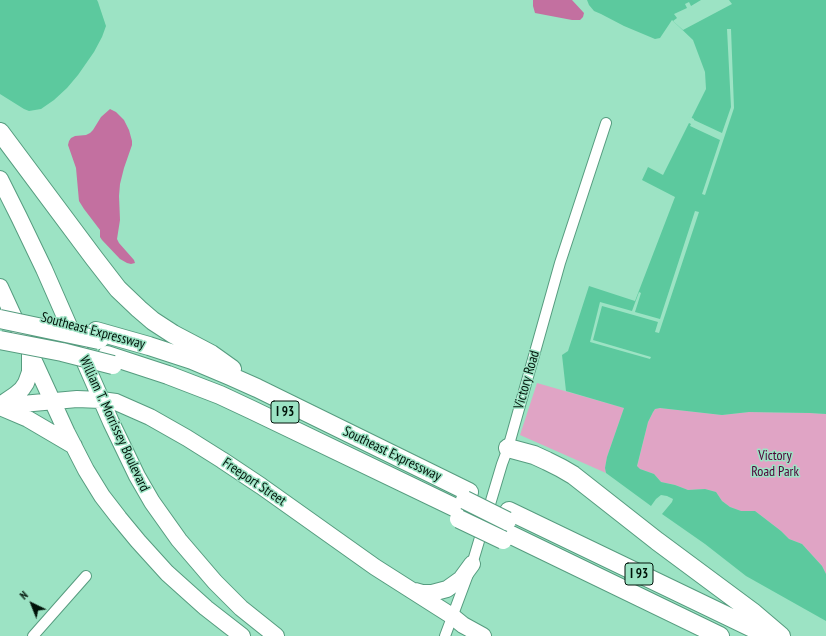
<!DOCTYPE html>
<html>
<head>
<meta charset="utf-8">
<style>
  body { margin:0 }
  #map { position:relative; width:826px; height:636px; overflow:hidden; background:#9ce3c4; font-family:"PT Sans Narrow",sans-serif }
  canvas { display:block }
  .north { position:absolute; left:12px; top:584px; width:40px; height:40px; -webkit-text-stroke:3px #9ce3c4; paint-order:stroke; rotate:317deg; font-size:11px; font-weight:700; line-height:16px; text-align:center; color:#001309 }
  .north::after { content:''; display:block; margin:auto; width:14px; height:18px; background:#001309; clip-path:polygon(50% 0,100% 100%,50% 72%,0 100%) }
</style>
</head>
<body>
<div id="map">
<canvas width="826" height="636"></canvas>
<div class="north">N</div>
</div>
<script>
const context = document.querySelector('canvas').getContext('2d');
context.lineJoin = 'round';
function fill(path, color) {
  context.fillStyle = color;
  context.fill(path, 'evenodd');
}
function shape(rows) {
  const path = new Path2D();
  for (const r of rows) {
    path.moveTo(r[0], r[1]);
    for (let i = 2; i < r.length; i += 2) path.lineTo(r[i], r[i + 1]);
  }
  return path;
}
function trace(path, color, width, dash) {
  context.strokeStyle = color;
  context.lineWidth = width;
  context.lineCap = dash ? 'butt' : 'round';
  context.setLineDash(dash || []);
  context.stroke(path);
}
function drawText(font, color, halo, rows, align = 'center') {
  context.font = font + ' "PT Sans Narrow",sans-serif';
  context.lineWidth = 3;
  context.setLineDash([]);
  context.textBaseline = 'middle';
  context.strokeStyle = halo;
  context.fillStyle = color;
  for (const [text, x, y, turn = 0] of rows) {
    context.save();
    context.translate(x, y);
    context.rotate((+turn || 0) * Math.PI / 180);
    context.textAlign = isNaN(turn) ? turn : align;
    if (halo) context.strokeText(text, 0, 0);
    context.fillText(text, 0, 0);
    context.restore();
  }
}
const green = shape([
  [537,383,624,408,607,457,605,468,606,473,520,435],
  [660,408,722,415,749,412,810,413,826,414,826,574,822,566,802,544,789,539,781,531,755,511,741,511,730,507,722,501,716,492,705,489,688,490,675,485,661,482,654,474,640,469,637,467,648,422,653,412,655,409]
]);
const forest = shape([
  [533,0,572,0,584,13,583,17,580,20,572,20,535,13,533,6],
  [110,109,116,112,124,120,129,130,132,141,132,145,124,168,120,184,119,196,120,220,117,239,119,243,134,260,135,263,131,264,127,263,120,259,102,240,100,237,100,230,84,209,79,201,76,168,68,145,69,141,71,138,75,136,86,135,90,133,93,130,101,117]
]);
const water = shape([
  [0,0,97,0,98,2,106,26,102,37,94,52,78,75,67,88,54,100,41,109,29,111,24,109,0,94],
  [587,0,826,0,826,414,810,413,749,412,722,415,660,408,655,409,653,412,648,422,637,466,640,469,654,474,661,482,675,485,688,490,705,489,716,492,722,501,730,507,741,511,755,511,781,531,789,539,802,544,822,566,826,574,826,621,746,576,705,544,662,514,672,502,673,499,667,496,661,495,656,499,651,506,606,473,605,468,607,457,624,408,566,391,562,355,568,351,589,286,635,301,675,197,642,180,648,167,663,175,706,89,705,72,693,40,672,20,660,38,655,39,624,26,601,14,594,11,589,5]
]);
const pier = shape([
  [701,0,729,0,732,4,683,30,673,21,677,18,674,14,687,8,685,4,689,2,691,6],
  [727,29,731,29,734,108,705,195,702,194,720,140,690,126,691,124,687,122,690,117,694,119,694,120,722,133,731,107],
  [695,211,699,212,659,333,655,332,658,322,602,306,593,340,651,357,650,359,590,342,600,302,632,311,639,292,641,293,635,312,660,319]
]);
const street = shape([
  [33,636,86,576],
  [445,636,473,561,502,464,508,448,560,263,606,123]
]);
const primary = shape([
  [0,179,19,217,44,269,111,422,137,476,152,502,179,540,215,582,241,608,276,636],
  [0,287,67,433,86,470,102,496,119,518,138,541,167,573,206,608,242,636],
  [0,405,15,395,22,389,26,383,30,372,30,355],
  [0,406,77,399,101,400,116,402,150,417,187,438,222,460,261,486,375,567,452,616,463,625,483,636],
  [0,407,28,419,74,446],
  [415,591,422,593,432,593,447,589,461,579,472,564]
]);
const highway = shape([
  [0,132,94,258,118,289,139,309,153,321,173,334,211,354,232,369],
  [96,331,149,346,192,360,230,376,257,388,469,492],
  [107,355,168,375,220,395,252,410,462,511],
  [508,448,534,455,547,461,561,468,573,475,657,541,754,613,781,636],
  [509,511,769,636],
  [505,532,720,636]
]);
const highwayBridge = shape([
  [0,319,99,340],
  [0,340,62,352,113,365],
  [465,500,507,521],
  [459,519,503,540]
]);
const shields = [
  [285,412,28],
  [639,574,28]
];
const shieldNames = [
  ["I 93",285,412],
  ["I 93",639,574]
];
const streetNames = [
  ["Southeast Expressway",93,331,15],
  ["Victory Road",527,380,-74],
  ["William T. Morrissey Boulevard",114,424,65],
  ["Southeast Expressway",392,454,26],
  ["Freeport Street",254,482,34]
];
const parkNames = [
  ["Victory",775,456],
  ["Road Park",775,472]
];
fill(green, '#e0a4c5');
fill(forest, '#c370a0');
fill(water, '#5cc99e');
fill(pier, '#9ce3c4');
trace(street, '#569c7f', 12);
trace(primary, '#569c7f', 18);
trace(highway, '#569c7f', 20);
trace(street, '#fff', 10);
trace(primary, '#fff', 16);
trace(highway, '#fff', 18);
trace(highwayBridge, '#569c7f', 20, []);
trace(highwayBridge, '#fff', 18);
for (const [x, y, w] of shields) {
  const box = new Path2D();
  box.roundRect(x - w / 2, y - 11, w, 22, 3);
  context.fillStyle = '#9ce3c4';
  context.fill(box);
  trace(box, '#001309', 1);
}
drawText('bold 13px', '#001309', null, shieldNames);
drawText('14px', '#001309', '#9ce3c4', streetNames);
drawText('14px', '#4e0137', '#9ce3c4', parkNames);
</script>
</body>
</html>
